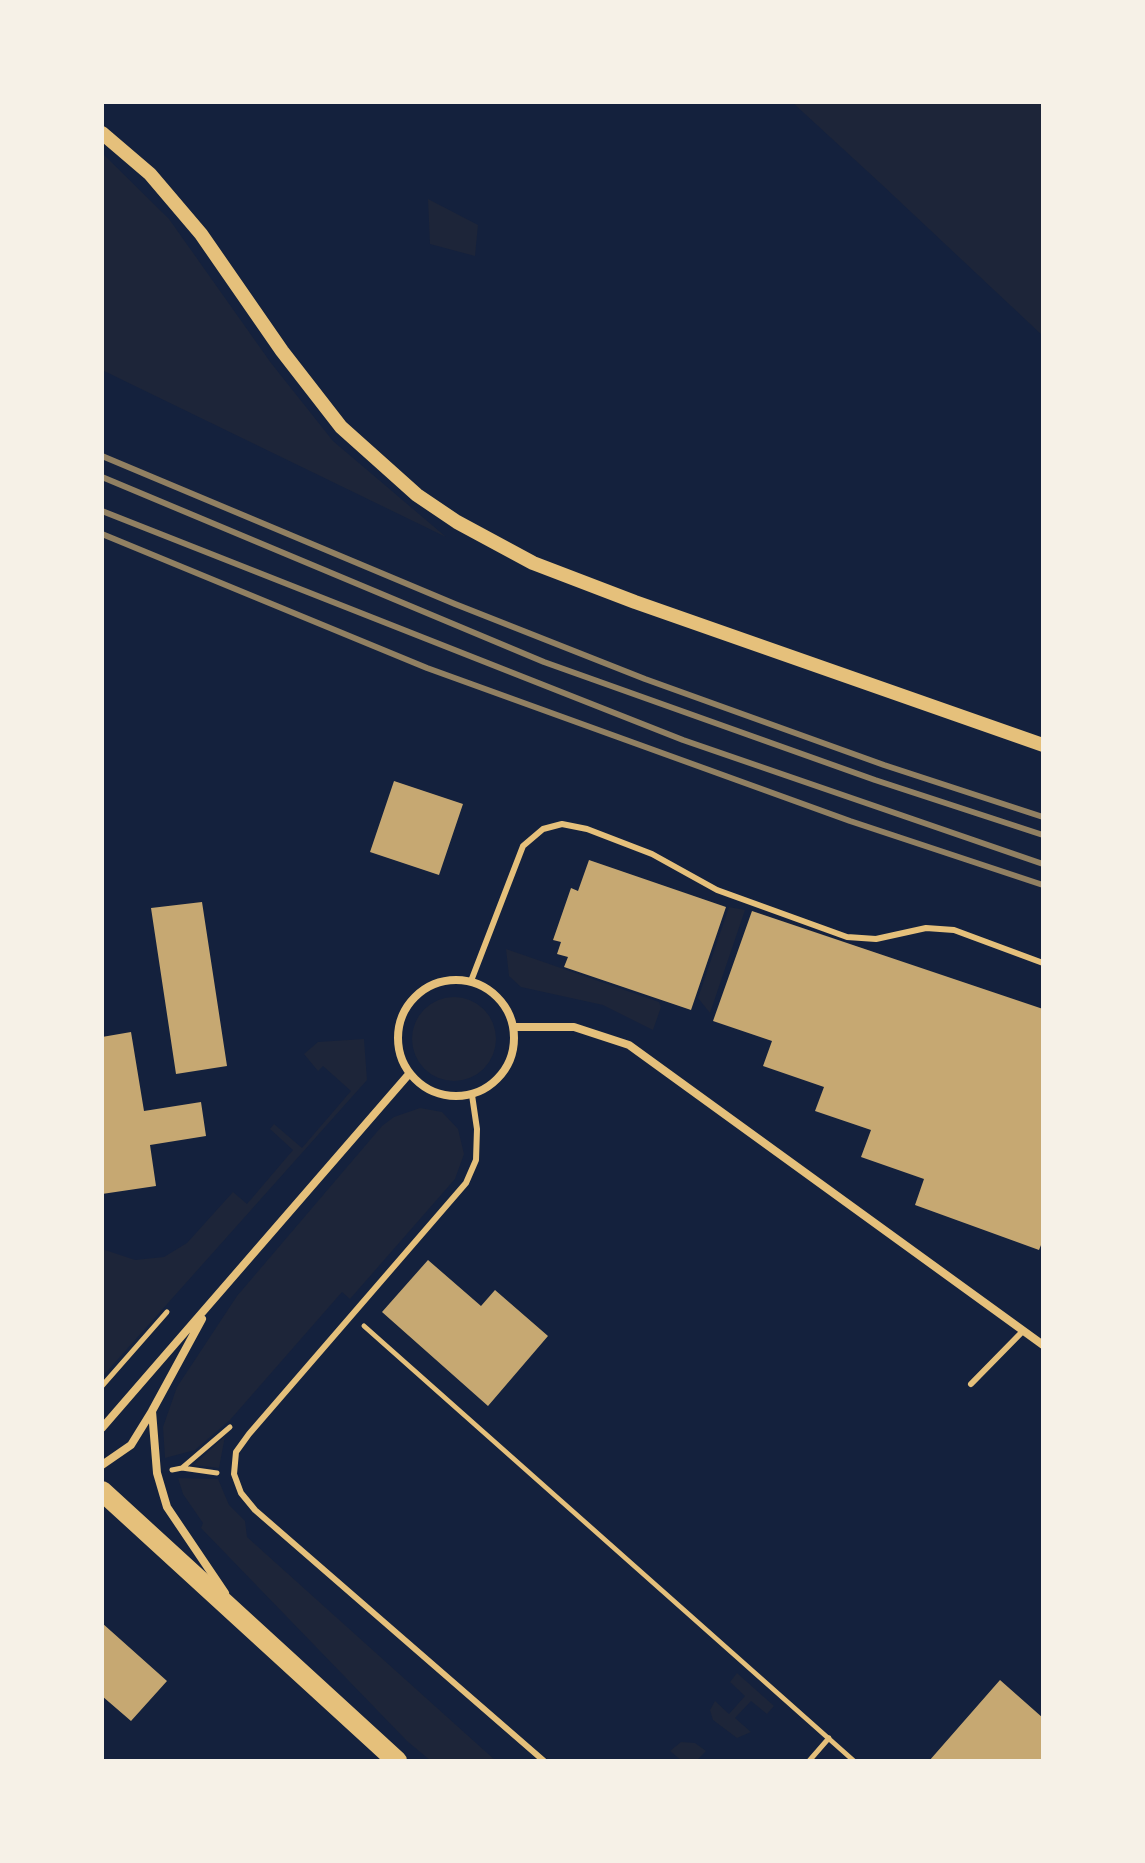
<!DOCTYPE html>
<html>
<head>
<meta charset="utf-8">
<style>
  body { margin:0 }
  #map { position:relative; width:1145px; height:1863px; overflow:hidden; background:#14213d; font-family:Figtree,sans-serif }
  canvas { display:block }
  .frame { position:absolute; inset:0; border:104px solid #f6f1e7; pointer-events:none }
</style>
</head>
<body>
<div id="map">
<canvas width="1145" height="1863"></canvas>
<div class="frame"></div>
</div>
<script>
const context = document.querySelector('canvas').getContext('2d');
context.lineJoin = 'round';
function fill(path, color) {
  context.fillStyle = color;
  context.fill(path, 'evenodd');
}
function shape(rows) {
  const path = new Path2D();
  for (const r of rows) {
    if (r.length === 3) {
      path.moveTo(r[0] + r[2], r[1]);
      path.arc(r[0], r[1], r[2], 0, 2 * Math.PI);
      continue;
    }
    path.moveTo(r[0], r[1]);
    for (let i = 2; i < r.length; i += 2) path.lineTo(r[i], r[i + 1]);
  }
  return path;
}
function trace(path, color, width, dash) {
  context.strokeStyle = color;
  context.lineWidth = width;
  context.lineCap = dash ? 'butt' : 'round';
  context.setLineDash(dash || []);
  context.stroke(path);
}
const green = shape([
  [792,102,1043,102,1043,336,879,182],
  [102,153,169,219,271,363,333,441,446,537,102,370],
  [428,199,478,225,475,256,430,244],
  [729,907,745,910,710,1013,698,998],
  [506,949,659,1002,661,1007,653,1030,603,1005,521,987,509,976],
  [454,1039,42],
  [364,1039,367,1080,102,1377,102,1249,135,1260,164,1257,187,1243,233,1192,247,1204,293,1150,270,1129,274,1124,302,1148,351,1091,323,1066,318,1071,304,1054,318,1042],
  [420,1108,442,1112,458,1129,464,1154,455,1179,350,1299,342,1292,230,1420,195,1450,165,1458,163,1427,177,1387,237,1296,382,1126,394,1117],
  [225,1436,219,1468,194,1465],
  [178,1478,218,1479,229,1505,245,1521,247,1537,496,1761,431,1761,407,1741,201,1528,203,1523,183,1494],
  [737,1673,774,1706,767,1714,751,1701,735,1718,751,1732,737,1738,713,1720,710,1710,715,1701,729,1714,745,1696,730,1682],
  [681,1742,695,1743,706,1751,696,1761,682,1761,670,1751]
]);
const building = shape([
  [394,781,463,804,439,875,370,852],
  [589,860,726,907,691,1010,564,967,568,957,557,954,561,942,553,940,571,888,578,891],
  [202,902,227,1066,176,1074,151,908],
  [752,911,1043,1009,1043,1240,1039,1250,915,1205,924,1179,861,1157,871,1130,815,1111,824,1087,763,1066,772,1041,713,1021],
  [131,1032,144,1111,201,1102,206,1136,150,1145,156,1186,102,1194,102,1037],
  [428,1260,481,1306,495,1290,548,1336,488,1406,382,1312],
  [102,1623,167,1681,131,1721,102,1696],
  [1000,1680,1043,1718,1043,1761,929,1761]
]);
const path = shape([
  [364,1326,854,1761],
  [102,1386,167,1312],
  [182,1468,230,1427],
  [172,1470,182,1468,217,1473],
  [809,1761,829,1738]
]);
const service = shape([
  [471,981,523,846,543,829,562,824,587,829,652,854,717,890,847,937,876,939,926,928,954,930,1043,963],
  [472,1095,477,1129,476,1160,466,1183,249,1434,236,1452,234,1474,241,1493,255,1510,544,1761],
  [971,1384,1022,1332]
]);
const minor = shape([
  [456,1038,58],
  [514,1027,574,1027,629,1045,1043,1345],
  [202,1319,152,1411,157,1473,167,1507,225,1593],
  [102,1428,409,1074],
  [102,1465,131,1445,152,1411]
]);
const tertiary = shape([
  [102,133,150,174,201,234,282,351,341,427,417,495,457,522,533,563,635,602,1043,745]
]);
const primary = shape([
  [102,1491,397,1761]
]);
const rail = shape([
  [102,456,455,604,645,679,884,765,1043,817],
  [102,477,544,662,875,780,1043,835],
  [102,511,683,740,1043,864],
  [102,534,427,668,850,821,1043,885]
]);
fill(green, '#1d2539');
fill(building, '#c6a872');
trace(path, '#e5c07b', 5);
trace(service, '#e5c07b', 6);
trace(minor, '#e5c07b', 8);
trace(tertiary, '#e5c07b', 14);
trace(primary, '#e5c07b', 20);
trace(rail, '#918062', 6);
</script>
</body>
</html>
